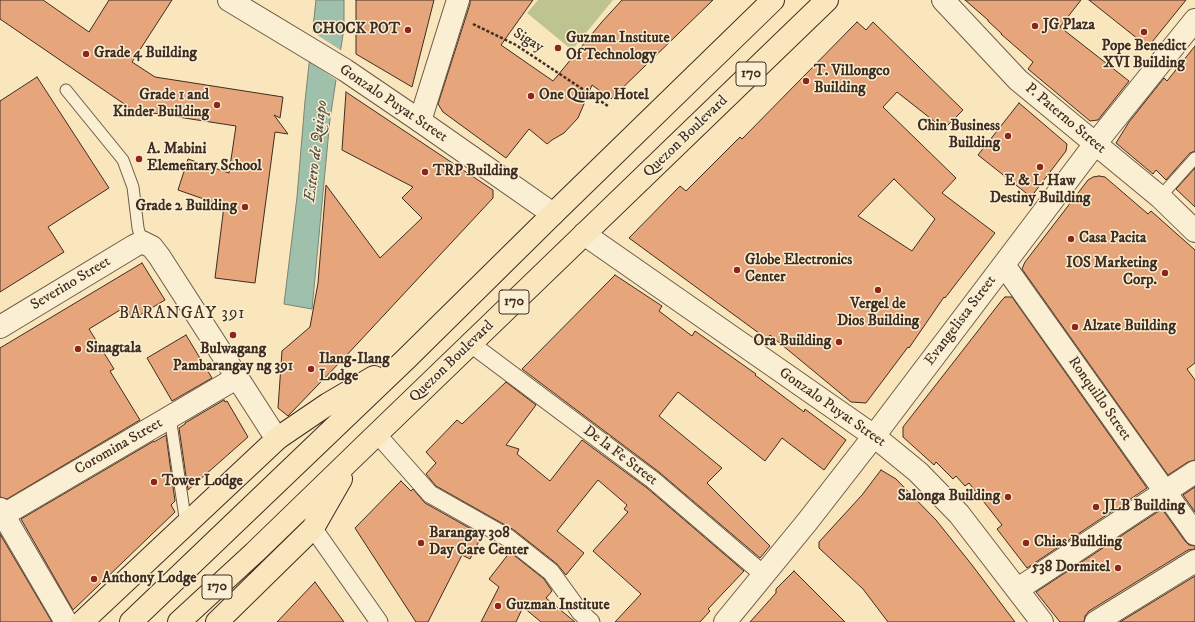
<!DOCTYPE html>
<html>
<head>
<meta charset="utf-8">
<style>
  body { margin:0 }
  canvas { display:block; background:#f9e6bc }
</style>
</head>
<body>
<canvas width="1195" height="622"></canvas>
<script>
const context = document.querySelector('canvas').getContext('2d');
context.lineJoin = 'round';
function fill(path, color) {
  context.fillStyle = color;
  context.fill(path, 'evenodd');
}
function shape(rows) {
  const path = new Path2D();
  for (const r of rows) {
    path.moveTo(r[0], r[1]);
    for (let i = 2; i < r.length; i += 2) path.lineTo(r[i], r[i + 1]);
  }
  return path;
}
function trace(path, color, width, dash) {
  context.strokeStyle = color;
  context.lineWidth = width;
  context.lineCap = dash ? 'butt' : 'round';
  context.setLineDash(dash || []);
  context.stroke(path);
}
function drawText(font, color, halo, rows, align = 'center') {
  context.font = font + ' "IM FELL DW Pica",serif';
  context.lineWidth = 3;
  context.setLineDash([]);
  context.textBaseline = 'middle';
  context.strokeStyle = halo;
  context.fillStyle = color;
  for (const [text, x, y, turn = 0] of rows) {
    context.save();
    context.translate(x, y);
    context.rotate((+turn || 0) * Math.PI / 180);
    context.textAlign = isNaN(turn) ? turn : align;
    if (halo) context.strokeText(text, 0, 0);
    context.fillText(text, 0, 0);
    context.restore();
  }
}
const green = shape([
  [538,0,613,0,572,50,527,13]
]);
const water = shape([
  [316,0,344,0,344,28,330,119,312,309,284,304,297,197,305,101,316,0]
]);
const pier = shape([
  [311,31,342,51,338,81,308,61]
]);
const building = shape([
  [0,0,43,0,89,32,109,0,172,0,132,62,155,77,283,97,280,118,274,115,288,134,275,132,255,283,215,278,224,206,178,190,188,159,229,173,236,126,133,110,0,19,0,0],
  [356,0,434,0,412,87,356,54,356,0],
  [470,0,533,0,501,45,553,81,601,23,622,0,713,0,611,99,592,85,578,118,564,133,552,140,547,144,529,129,506,158,443,112,438,104,470,4,470,0],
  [965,0,1081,0,1060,27,1129,81,1098,120,1090,121,1028,69,1033,62,1001,34,1002,34,988,21,988,20,965,0],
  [1089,0,1186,0,1148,47,1089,0],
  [857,22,866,30,873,22,963,110,944,129,897,92,883,107,956,178,942,193,995,233,945,298,944,297,909,348,908,347,866,403,851,402,770,335,767,339,629,238,680,186,686,191,740,137,742,139,857,22],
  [894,179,935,219,912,251,858,216,894,179],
  [1195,46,1195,151,1190,153,1166,180,1156,170,1153,174,1116,143,1129,122,1164,78,1167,81,1195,46],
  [37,77,109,188,48,227,64,252,0,292,0,101,37,77],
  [346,92,493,190,493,198,344,358,288,416,278,408,282,351,310,327,318,283,326,185,380,258,422,218,402,198,413,187,342,150,346,92],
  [1019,103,1067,144,1066,151,1031,197,978,155,1019,103],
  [1195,168,1195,207,1176,189,1195,168],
  [1099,176,1105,177,1148,214,1151,211,1195,250,1195,363,1187,369,1195,380,1195,460,1188,462,1168,475,1022,269,1025,262,1088,180,1093,177,1099,176],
  [142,263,165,300,133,319,125,307,89,329,114,369,110,371,140,420,7,499,0,497,0,348,142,263],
  [615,275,662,306,659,311,692,336,695,331,756,374,755,375,804,412,805,409,846,440,824,470,782,438,765,461,678,392,659,416,722,468,707,483,770,546,760,558,659,472,522,369,615,275],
  [1005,297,1012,297,1147,488,1027,568,997,529,1002,525,969,483,965,486,956,476,953,479,936,462,934,465,903,437,903,427,1002,300,1005,297],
  [186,335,212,378,172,401,147,358,186,335],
  [506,382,536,405,506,445,519,449,517,454,550,481,582,440,647,488,744,571,708,609,710,611,700,622,615,622,641,594,593,551,628,512,624,509,627,505,598,480,557,531,584,553,566,575,557,564,514,530,436,486,426,474,436,463,426,452,457,420,462,424,506,382],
  [224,400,225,402,227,401,248,437,188,490,179,428,185,424,185,423,224,400],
  [166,435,175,501,171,505,175,512,73,610,21,519,154,441,154,442,166,435],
  [881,470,896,479,936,520,972,565,1015,622,888,622,863,589,819,548,819,542,862,495,881,470],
  [401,481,411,491,413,489,425,503,482,535,470,559,462,555,428,622,416,622,355,528,401,481],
  [1195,487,1195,512,1183,495,1195,487],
  [1162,509,1185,541,1189,545,1195,546,1195,549,1188,550,1089,611,1085,616,1084,622,1060,622,1036,592,1162,509],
  [0,534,52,622,0,622,0,534],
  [510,552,544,579,552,591,546,598,575,622,541,622,523,607,516,622,481,622,499,587,489,579,510,552],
  [794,571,845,622,750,622,776,593,776,589,794,571],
  [1195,576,1195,622,1120,622,1195,576],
  [315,582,344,622,277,622,315,582]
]);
const path = shape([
  [473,24,516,45,608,106]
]);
const service = shape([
  [66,90,123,160,133,187,138,228,142,242],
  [1160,197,1195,158],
  [170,417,186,524]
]);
const pedestrian = shape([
  [471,344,653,480,764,575],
  [377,434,430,494,508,538,551,572,580,612,591,622],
  [313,528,379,622]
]);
const minor = shape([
  [943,0,1018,80,1160,197,1195,231],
  [420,121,458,0],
  [584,234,874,436,918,472,959,514,1042,622],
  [1004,265,1195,534],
  [0,327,134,246,142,242,152,247,159,256,271,430,278,438],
  [0,509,66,622],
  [0,517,238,377],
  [1018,589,1195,472],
  [725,622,807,522,874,436,1095,144,1195,20],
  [1096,622,1195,561]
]);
const tertiary = shape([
  [229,0,345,70,420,121,553,214]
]);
const primary = shape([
  [82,622,278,438,328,404,374,377],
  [131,622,406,359,553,214,773,0],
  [179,622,254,553,377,434,827,0],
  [217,622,313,528,341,479]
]);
const markers = [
  [1035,26,4,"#8f2418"],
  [408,30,4,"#8f2418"],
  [1144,32,4,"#8f2418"],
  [558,48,4,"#8f2418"],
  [86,54,4,"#8f2418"],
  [806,81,4,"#8f2418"],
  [531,96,4,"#8f2418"],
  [217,105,4,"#8f2418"],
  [1008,136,4,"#8f2418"],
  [139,159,4,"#8f2418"],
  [1040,167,4,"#8f2418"],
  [425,172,4,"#8f2418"],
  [245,207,4,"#8f2418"],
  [1071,239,4,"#8f2418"],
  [737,270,4,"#8f2418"],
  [1165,273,4,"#8f2418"],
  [878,290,4,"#8f2418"],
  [1075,327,4,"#8f2418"],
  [233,335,4,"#8f2418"],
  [839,342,4,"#8f2418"],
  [78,349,4,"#8f2418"],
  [311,369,4,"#8f2418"],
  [154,482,4,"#8f2418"],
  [1008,497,4,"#8f2418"],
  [1096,507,4,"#8f2418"],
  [421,543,4,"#8f2418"],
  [1026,543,4,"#8f2418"],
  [1118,568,4,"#8f2418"],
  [94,579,4,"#8f2418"],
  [498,606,4,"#8f2418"]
];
const shields = [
  [751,74,30],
  [514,302,30],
  [217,587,30]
];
const shieldNames = [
  ["170",751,74],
  ["170",514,302],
  ["170",217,587]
];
const poiNames = [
  ["JG Plaza",1043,26],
  ["CHOCK POT",400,30,"right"],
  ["Guzman Institute",566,39],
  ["Of Technology",566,56],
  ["Pope Benedict",1144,47,"center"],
  ["XVI Building",1144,64,"center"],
  ["Grade 4 Building",94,54],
  ["T. Villongco",814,72],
  ["Building",814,89],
  ["Grade 1 and",209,96,"right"],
  ["Kinder Building",209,113,"right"],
  ["One Quiapo Hotel",539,96],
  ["Chin Business",1000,127,"right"],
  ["Building",1000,144,"right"],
  ["A. Mabini",147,150],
  ["Elementary School",147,167],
  ["TRP Building",433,172],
  ["E & L Haw",1040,182,"center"],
  ["Destiny Building",1040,199,"center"],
  ["Grade 2 Building",237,207,"right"],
  ["Casa Pacita",1079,239],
  ["Globe Electronics",745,261],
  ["Center",745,278],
  ["IOS Marketing",1157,264,"right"],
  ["Corp.",1157,281,"right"],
  ["Vergel de",878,305,"center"],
  ["Dios Building",878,322,"center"],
  ["Alzate Building",1083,327],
  ["Ora Building",831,342,"right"],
  ["Sinagtala",86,349],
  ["Bulwagang",233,350,"center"],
  ["Pambarangay ng 391",233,367,"center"],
  ["Ilang-Ilang",319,360],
  ["Lodge",319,377],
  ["Tower Lodge",162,482],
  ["Salonga Building",1000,497,"right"],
  ["JLB Building",1104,507],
  ["Barangay 308",429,534],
  ["Day Care Center",429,551],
  ["Chias Building",1034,543],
  ["538 Dormitel",1110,568,"right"],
  ["Anthony Lodge",102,579],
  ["Guzman Institute",506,606]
];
const streetNames = [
  ["Sigay",528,41,31],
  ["Gonzalo Puyat Street",393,104,34],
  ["P. Paterno Street",1065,119,40],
  ["Quezon Boulevard",686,137,-44],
  ["Severino Street",71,284,-31],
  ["Evangelista Street",961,321,-53],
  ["Quezon Boulevard",452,362,-44],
  ["Ronquillo Street",1099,399,55],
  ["Gonzalo Puyat Street",832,408,35],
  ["Coromina Street",119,447,-30],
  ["De la Fe Street",620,456,37]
];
const waterNames = [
  ["Estero de Quiapo",317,151,-83]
];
const quarterNames = [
  ["BARANGAY 391",182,314]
];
fill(green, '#bec490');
fill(water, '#9fc0ab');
trace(water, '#798574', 1);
fill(pier, '#f9e6bc');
fill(building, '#e6a57a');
trace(building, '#3f2d22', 1);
trace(service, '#6e5b48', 13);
trace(pedestrian, '#6e5b48', 19);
trace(minor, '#6e5b48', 24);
trace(tertiary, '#6e5b48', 24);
trace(primary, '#3f2d22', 24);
trace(path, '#3f2d22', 2.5, [3, 2]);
trace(service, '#fbefd3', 11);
trace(pedestrian, '#fbefd3', 17);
trace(minor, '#fbefd3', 22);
trace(tertiary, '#fbefd3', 22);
trace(primary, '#f9e6bc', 22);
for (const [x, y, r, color] of markers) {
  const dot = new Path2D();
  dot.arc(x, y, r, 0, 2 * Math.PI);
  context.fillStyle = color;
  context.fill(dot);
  trace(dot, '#fbefd3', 1.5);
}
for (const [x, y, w] of shields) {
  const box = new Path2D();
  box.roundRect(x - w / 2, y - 12, w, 24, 3);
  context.fillStyle = '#fbefd3';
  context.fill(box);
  trace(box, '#3f2d22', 1);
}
drawText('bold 14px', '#3f2d22', null, shieldNames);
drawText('bold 15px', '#3f2d22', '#fbefd3', poiNames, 'left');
drawText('15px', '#3f2d22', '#fbefd3', streetNames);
drawText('italic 16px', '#575244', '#fbefd3', waterNames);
context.letterSpacing = '1px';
drawText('17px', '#3f2d22', '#fbefd3', quarterNames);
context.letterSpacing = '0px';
</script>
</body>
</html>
